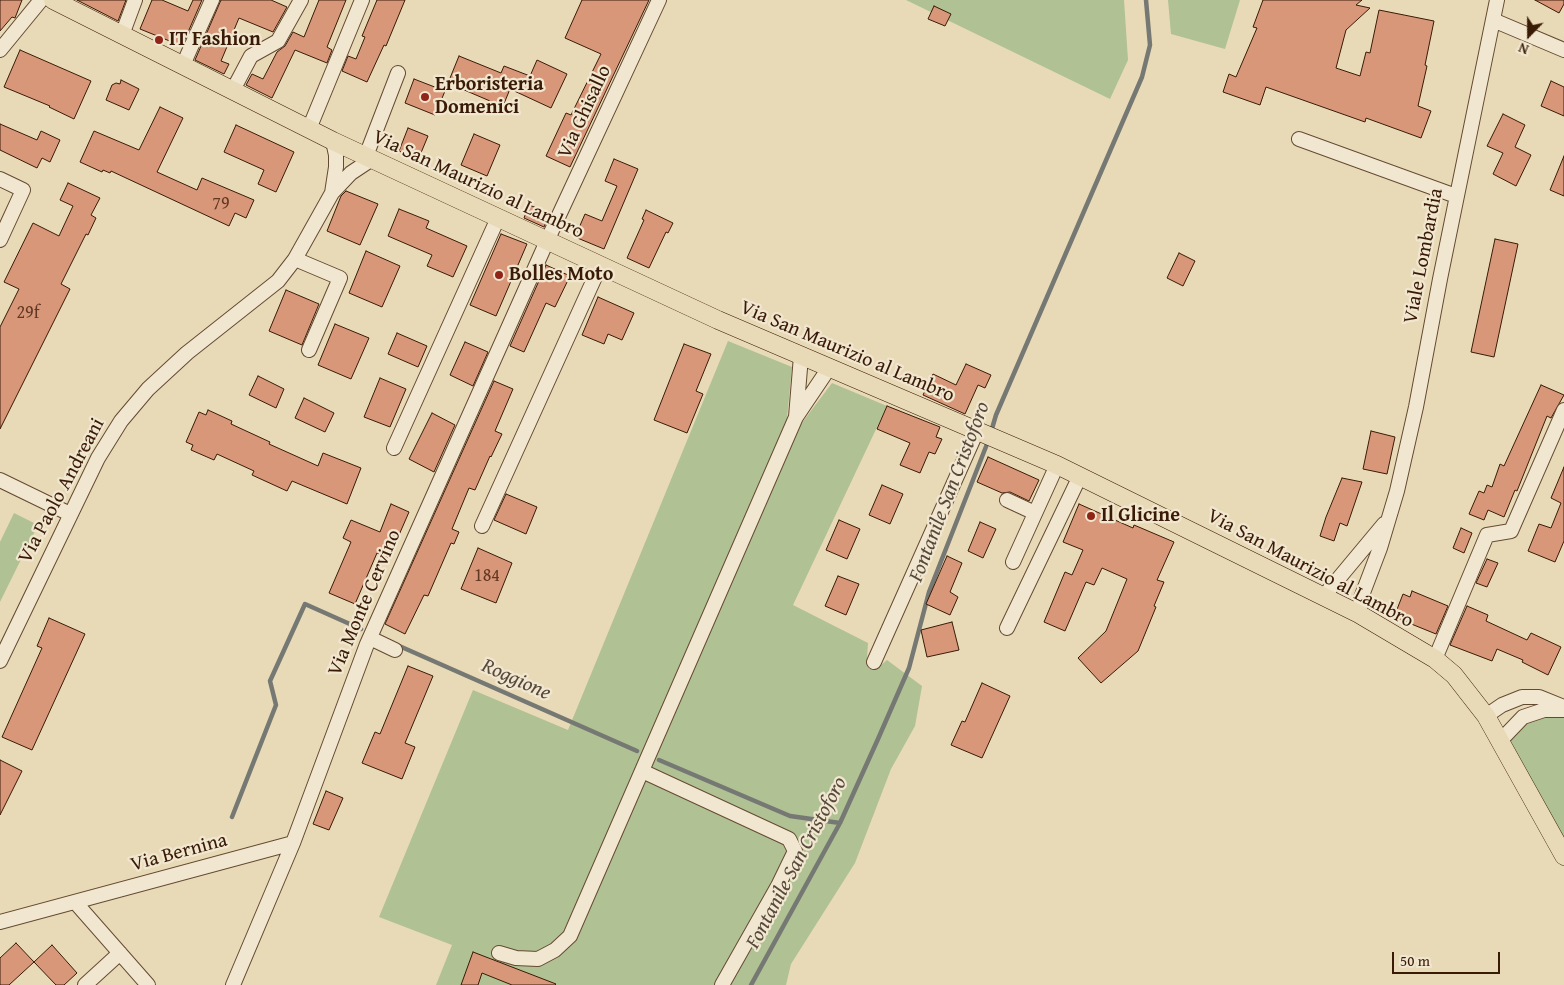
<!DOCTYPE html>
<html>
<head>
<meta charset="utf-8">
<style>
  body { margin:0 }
  #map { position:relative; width:1564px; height:985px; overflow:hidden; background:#e9dab7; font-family:"Gentium Book Plus",serif }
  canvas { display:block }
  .north { position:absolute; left:1504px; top:10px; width:50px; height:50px; -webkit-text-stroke:4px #f1e7d0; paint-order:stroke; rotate:202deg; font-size:14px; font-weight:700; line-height:20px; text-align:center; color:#391a06 }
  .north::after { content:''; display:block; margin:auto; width:18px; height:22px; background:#391a06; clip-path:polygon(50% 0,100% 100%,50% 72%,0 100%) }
  .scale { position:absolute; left:1392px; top:952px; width:108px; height:22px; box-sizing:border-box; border:2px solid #391a06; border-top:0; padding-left:6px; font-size:15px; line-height:18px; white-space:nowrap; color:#391a06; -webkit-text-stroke:4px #f1e7d0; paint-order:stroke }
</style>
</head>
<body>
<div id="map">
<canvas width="1564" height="985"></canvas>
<div class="north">N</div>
<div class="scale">50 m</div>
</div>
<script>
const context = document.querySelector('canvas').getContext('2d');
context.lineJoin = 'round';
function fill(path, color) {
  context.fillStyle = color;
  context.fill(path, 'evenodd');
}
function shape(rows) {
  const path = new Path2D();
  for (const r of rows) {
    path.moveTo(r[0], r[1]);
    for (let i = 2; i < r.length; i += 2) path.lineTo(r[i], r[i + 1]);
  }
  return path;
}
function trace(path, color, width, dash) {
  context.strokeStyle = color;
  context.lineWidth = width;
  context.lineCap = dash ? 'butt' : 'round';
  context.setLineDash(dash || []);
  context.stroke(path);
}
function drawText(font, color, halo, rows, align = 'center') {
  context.font = font + ' "Gentium Book Plus",serif';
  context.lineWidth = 4.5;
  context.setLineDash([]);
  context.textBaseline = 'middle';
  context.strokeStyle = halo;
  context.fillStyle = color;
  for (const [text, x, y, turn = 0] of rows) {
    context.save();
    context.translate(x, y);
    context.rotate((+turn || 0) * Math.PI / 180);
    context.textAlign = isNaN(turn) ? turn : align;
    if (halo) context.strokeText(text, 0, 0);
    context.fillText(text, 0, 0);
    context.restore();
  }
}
const green = shape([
  [906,0,1124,0,1128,60,1110,99],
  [1168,0,1240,0,1225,49,1171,34],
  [728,341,792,367,787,418,801,424,832,383,887,406,793,605,868,643,867,658,881,665,887,660,922,686,915,726,891,769,855,863,791,964,786,985,436,985,452,945,379,917,473,690,568,730],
  [14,513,38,525,0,602,0,542],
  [1544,713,1564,717,1564,846,1508,748,1512,735,1524,721]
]);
const stream = shape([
  [991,432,996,415,1142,77,1150,45,1146,0],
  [397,645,637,751],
  [659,760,790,816,840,823],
  [232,817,276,705,270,681,305,604,361,629],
  [751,985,840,823,878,739,909,668,929,592,989,439]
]);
const building = shape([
  [0,0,22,0,15,18,12,17,0,31,0,0],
  [77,0,126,0,118,21,77,0],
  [152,0,162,0,188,11,193,0,202,0,182,46,140,29,152,0],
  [221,0,271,0,287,7,273,32,239,18,221,61,229,64,224,74,195,60,221,0],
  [319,0,346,0,327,47,332,50,327,63,295,50,272,98,246,85,252,74,263,79,277,52,285,46,293,32,304,37,319,0],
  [377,0,405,0,386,46,384,45,367,82,342,71,348,56,356,59,365,37,362,36,377,0],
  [582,0,649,0,570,167,546,156,566,113,571,115,601,54,565,38,582,0],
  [1263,0,1362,0,1356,5,1370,8,1346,30,1336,68,1360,76,1366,52,1370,53,1379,10,1434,21,1425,65,1427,66,1418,106,1431,111,1421,138,1366,118,1365,122,1266,87,1260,105,1223,92,1229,74,1236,77,1257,28,1253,27,1263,0],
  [1535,0,1564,0,1564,4,1559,13,1535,0],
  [934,6,951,14,945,26,928,19,934,6],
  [20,50,91,81,74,119,49,107,50,106,4,87,20,50],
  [459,56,501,73,504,66,530,76,537,60,567,74,551,108,510,89,501,111,488,106,490,101,448,83,459,56],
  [414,79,445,91,435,115,405,103,414,79],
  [121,80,139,89,129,110,106,100,112,85,116,83,120,84,121,80],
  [1551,81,1564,87,1564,116,1541,106,1551,81],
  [160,107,183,118,157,172,197,190,202,178,254,200,246,218,235,213,229,226,111,171,110,173,103,170,102,172,80,162,94,131,139,150,160,107],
  [1503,114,1525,125,1515,147,1531,155,1516,186,1493,174,1503,153,1487,146,1503,114],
  [0,124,37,140,41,131,60,140,50,162,42,158,37,168,0,150,0,124],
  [236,125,294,152,276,192,258,184,264,170,224,152,236,125],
  [408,128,428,136,418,160,399,151,408,128],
  [474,134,500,145,487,176,461,165,474,134],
  [1564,156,1564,196,1550,190,1564,156],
  [614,159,638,169,604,249,575,237,585,214,602,221,617,186,605,181,614,159],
  [68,183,100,198,91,215,96,218,88,235,86,234,61,284,70,289,0,429,0,327,19,289,4,282,33,223,59,236,73,206,60,200,68,183],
  [346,191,378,204,360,245,327,231,341,196,346,191],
  [529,205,550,213,544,227,524,218,529,205],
  [399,209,429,221,426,228,467,246,453,277,427,266,432,255,388,236,399,209],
  [646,210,673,223,668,233,666,232,649,268,627,258,644,220,642,219,646,210],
  [501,234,527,244,496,316,470,305,501,234],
  [1495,239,1518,244,1494,357,1471,352,1495,239],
  [366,251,400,266,382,307,349,293,366,251],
  [1179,253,1195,261,1183,286,1167,278,1179,253],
  [546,265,570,276,555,307,546,303,524,352,510,346,546,265],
  [286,290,319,304,302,345,269,331,286,290],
  [598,297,634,313,622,340,608,334,604,344,582,335,598,297],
  [335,324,369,338,351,379,318,365,335,324],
  [397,333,427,346,418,367,388,354,397,333],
  [465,342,488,352,473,386,450,375,465,342],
  [684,344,711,354,696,391,703,394,687,433,654,420,684,344],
  [966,364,991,375,985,388,978,385,965,414,923,395,933,374,956,385,966,364],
  [258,376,284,389,276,408,249,395,258,376],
  [380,378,406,389,390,427,364,417,380,378],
  [494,381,513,389,495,431,502,434,491,457,490,456,475,490,469,488,452,529,459,532,454,544,451,543,428,596,424,595,405,634,385,624,494,381],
  [1541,385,1564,395,1551,418,1547,416,1517,491,1515,490,1504,517,1488,510,1484,520,1469,514,1479,491,1484,493,1487,485,1492,487,1500,464,1504,466,1541,385],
  [304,398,334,413,325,432,295,418,304,398],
  [887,406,940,427,936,437,942,439,935,454,929,452,920,473,900,465,910,443,877,429,887,406],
  [208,410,232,421,231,424,270,442,269,444,318,466,323,453,361,468,347,504,292,481,287,491,252,475,254,471,217,454,214,460,191,450,193,445,186,442,199,412,206,415,208,410],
  [432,413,455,425,434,472,409,459,432,413],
  [1371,431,1395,437,1387,474,1363,469,1371,431],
  [988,457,1039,480,1029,501,1010,492,1002,493,977,482,988,457],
  [1564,467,1564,541,1555,562,1528,551,1539,524,1551,528,1561,503,1551,498,1564,467],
  [1342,478,1362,482,1347,526,1340,523,1334,541,1320,536,1326,517,1342,478],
  [882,485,903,494,890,524,869,515,882,485],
  [506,494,537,507,526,534,494,520,506,494],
  [391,504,409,512,389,558,377,553,355,604,329,593,351,542,343,538,351,520,380,532,391,504],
  [1079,504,1133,528,1134,525,1174,542,1157,580,1164,582,1154,606,1156,607,1138,651,1101,683,1078,658,1106,631,1127,579,1102,568,1094,585,1086,582,1065,631,1044,622,1065,572,1072,575,1083,550,1063,542,1079,504],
  [839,520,860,529,847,559,826,550,839,520],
  [980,522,996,529,983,558,968,551,980,522],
  [1461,528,1472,533,1464,553,1453,548,1461,528],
  [478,548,512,563,496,603,461,589,478,548],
  [947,556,962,563,950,592,958,597,950,615,926,604,947,556],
  [1487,559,1498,563,1487,587,1476,583,1487,559],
  [838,576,859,584,846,615,825,606,838,576],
  [1412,591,1448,606,1436,634,1394,617,1403,594,1410,597,1412,591],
  [1467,606,1488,615,1486,621,1527,640,1531,633,1561,647,1548,675,1522,662,1523,660,1497,649,1492,661,1450,645,1467,606],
  [49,618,85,634,32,750,2,737,42,648,37,646,49,618],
  [952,622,959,650,927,657,921,630,952,622],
  [408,666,433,676,405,743,415,747,402,779,362,763,375,732,380,734,408,666],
  [982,683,1010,696,982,758,951,745,962,721,965,722,982,683],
  [0,760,22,771,0,815,0,760],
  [326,791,343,798,329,830,313,824,326,791],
  [16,943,34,962,9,985,0,985,0,958,16,943],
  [52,945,77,973,64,985,56,985,34,962,52,945],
  [473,952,556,984,555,985,512,985,482,973,478,985,461,985,473,952]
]);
const minor = shape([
  [1493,20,1564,50],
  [122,35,135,0],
  [0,50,41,0],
  [183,65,212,0],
  [233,90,251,56,278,41,301,0],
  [309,129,362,0],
  [1299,139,1456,196],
  [366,156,398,73],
  [0,179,23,190,0,240],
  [332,193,336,167,336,155,333,141],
  [295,259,340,278,309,350],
  [801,356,796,417,829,368],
  [394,448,498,218],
  [0,480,70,514],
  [1007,500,1035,513],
  [482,526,600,266],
  [1013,562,1057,465],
  [1324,596,1384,524],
  [1359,614,1361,598,1380,548,1397,491,1416,407,1440,279,1497,0],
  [1007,628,1080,476],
  [370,638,395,650],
  [1435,659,1487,535,1511,531,1564,410],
  [0,661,98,458,121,421,148,389,187,353,278,281,295,259,332,193,351,173,372,159],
  [874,662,977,431],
  [1486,716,1502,705,1522,697,1539,697,1564,707],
  [1500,741,1523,717,1544,710,1563,710],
  [642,771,789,839,795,851,778,886,722,985],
  [75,902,148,985],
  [0,922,293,843],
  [499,953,516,958,538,959,555,950,570,936,796,417],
  [85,985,120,953],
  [233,985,293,843,367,644,547,241,659,0]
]);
const major = shape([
  [53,0,333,141,718,320,1057,465,1359,614,1435,659,1454,675,1486,716,1564,856]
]);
const markers = [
  [159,40,5,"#8f2418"],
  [425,97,5,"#8f2418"],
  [499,275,5,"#8f2418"],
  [1091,516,5,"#8f2418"]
];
const numberNames = [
  ["79",221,204],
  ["29f",28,313],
  ["184",487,576]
];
const poiNames = [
  ["IT Fashion",169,40],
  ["Erboristeria",435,85],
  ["Domenici",435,108],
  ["Bolles Moto",509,275],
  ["Il Glicine",1101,516]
];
const streetNames = [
  ["Via Ghisallo",585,112,-65],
  ["Via San Maurizio al Lambro",478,185,25],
  ["Viale Lombardia",1424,256,-79],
  ["Via San Maurizio al Lambro",847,352,23],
  ["Via Paolo Andreani",62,491,-62],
  ["Via San Maurizio al Lambro",1310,569,28],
  ["Via Monte Cervino",365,603,-67],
  ["Via Bernina",179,853,-15]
];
const waterNames = [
  ["Fontanile San Cristoforo",950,492,-69],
  ["Roggione",516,680,24],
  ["Fontanile San Cristoforo",797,863,-62]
];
fill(green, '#b0c193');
trace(stream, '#767873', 4.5);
fill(building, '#d9977a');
trace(building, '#391a06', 1);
trace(minor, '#654a32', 16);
trace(major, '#391a06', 19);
trace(minor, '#f1e7d0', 14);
trace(major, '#e9dab7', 18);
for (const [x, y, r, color] of markers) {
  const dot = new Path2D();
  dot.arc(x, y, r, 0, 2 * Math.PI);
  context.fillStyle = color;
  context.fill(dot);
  trace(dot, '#f1e7d0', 2);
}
drawText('18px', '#613923', null, numberNames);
drawText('bold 20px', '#391a06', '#f1e7d0', poiNames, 'left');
drawText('20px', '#391a06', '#f1e7d0', streetNames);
drawText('italic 21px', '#57493c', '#f1e7d0', waterNames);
</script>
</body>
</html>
